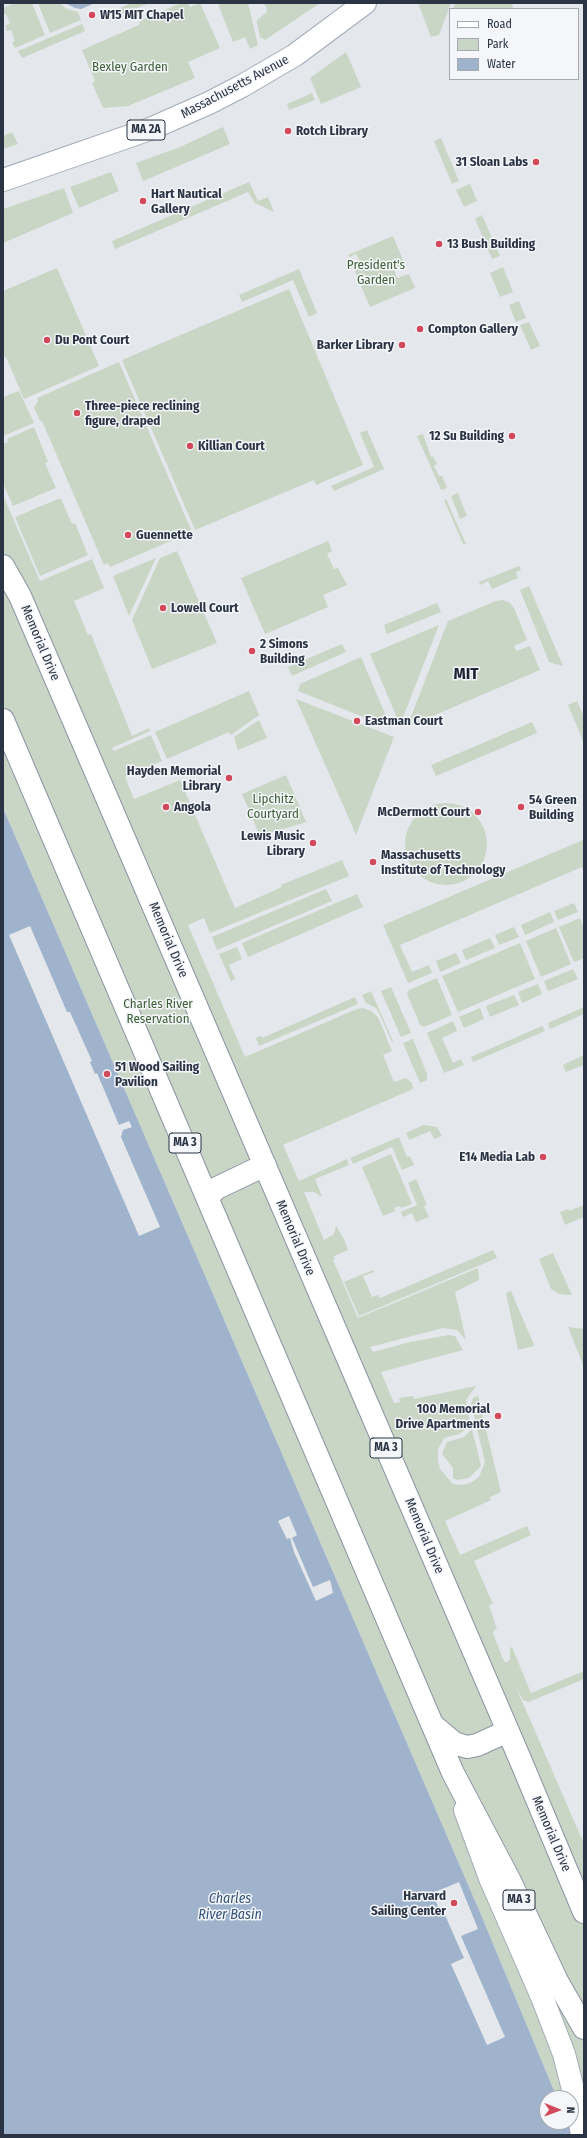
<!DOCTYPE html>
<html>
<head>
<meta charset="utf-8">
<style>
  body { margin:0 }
  #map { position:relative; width:587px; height:2138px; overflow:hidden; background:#e4e7ec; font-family:"Fira Sans Condensed",sans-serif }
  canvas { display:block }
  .frame { position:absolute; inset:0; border:4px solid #2b3445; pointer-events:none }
  .legend { position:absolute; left:449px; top:8px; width:130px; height:72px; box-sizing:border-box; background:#f4f6f9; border:1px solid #a4a8b1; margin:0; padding:5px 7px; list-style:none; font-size:12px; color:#2b3445 }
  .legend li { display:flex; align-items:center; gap:8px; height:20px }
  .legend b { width:20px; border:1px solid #a4a8b1 }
  .north { position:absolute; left:539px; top:2090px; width:40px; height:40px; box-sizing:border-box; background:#f4f6f9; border:1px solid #a4a8b1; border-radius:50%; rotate:91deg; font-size:11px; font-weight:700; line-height:16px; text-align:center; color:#2b3445 }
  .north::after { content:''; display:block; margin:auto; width:14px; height:18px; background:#d1495b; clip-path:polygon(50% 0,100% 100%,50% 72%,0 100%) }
</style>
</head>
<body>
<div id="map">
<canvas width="587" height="2138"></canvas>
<div class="frame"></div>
<ul class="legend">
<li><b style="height:5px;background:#fff"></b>Road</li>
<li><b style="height:11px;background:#c9d6c5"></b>Park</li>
<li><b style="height:11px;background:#9fb4cc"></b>Water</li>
</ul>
<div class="north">N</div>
</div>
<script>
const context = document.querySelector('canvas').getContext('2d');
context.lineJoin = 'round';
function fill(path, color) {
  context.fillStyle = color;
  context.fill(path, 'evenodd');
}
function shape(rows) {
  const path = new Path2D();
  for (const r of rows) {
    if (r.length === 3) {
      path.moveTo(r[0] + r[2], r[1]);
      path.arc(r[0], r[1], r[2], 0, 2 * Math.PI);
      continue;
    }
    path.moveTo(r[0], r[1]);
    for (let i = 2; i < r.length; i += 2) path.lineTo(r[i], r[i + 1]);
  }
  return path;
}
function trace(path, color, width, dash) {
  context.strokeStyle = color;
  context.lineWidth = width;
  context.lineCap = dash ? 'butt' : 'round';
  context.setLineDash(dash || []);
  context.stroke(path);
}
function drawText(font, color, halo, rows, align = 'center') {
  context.font = font + ' "Fira Sans Condensed",sans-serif';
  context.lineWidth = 3;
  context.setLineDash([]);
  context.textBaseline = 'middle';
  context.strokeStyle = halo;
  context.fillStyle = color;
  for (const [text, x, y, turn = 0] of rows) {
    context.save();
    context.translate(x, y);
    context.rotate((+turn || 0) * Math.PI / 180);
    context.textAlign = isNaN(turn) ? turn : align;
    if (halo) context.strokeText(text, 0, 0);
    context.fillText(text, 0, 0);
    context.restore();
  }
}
const green = shape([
  [15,3,32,3,45,35,15,48,12,42,15,41,11,30,7,31,5,26,10,23,6,14,3,15,3,8],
  [38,3,59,3,67,9,78,12,81,20,50,33],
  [132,3,149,3,109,20,106,14],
  [181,3,188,3,190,7,200,3,220,48,188,62,195,78,128,106,103,108,92,83,95,81,82,50,139,25,141,20],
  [220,3,248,3,258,45,250,49,245,37,233,42,218,4],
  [262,3,320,3,265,40,260,37,257,24,257,20,267,12,266,6],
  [418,3,451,3,439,35,431,37],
  [455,3,512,3,513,7,512,9,453,9],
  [82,24,85,31,22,58,18,51],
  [346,52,361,87,321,104,310,78],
  [312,93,315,100,289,110,287,104],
  [223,127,230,144,143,181,136,163,180,147],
  [12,132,18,144,3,149,3,136],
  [441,138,459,181,452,184,434,141],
  [111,172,119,191,79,208,70,187],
  [249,182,258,201,268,197,274,212,255,203,248,192,115,249,112,241],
  [470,184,477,201,464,207,456,190],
  [64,188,73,213,3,243,3,209],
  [482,215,500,256,492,259,475,219],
  [393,236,405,265,394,270,397,278,409,274,415,288,370,307,352,265,360,262,356,254,349,257,348,255],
  [503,267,513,292,500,297,490,273],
  [57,268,99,366,24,399,6,357,3,357,3,291],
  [299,269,317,313,309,317,293,280,242,302,239,295],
  [289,289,363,465,316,485,314,480,195,530,122,360],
  [519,301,526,318,516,322,509,305],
  [529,322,540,346,531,350,520,325],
  [119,362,192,532,110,567,108,563,104,565,42,421,40,421,34,408,38,401,37,398],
  [19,391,34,423,3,436,3,397],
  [34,427,48,462,45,463,56,488,13,506,3,483,3,444,8,442,7,439],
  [367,430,384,469,334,491,331,486,374,467,360,433],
  [423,434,431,457,433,456,437,464,434,466,439,476,442,476,447,488,441,490,417,436],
  [458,493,467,516,460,519,451,496],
  [3,495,40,581,92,559,104,588,74,601,88,635,91,634,132,736,149,728,150,731,112,748,114,751,151,735,162,761,125,777,134,799,180,780,235,908,282,887,281,885,342,860,349,876,210,933,204,918,188,925,245,1057,357,1009,363,1008,371,1011,378,1017,392,1051,383,1055,394,1082,406,1078,412,1083,413,1088,411,1090,283,1145,299,1181,347,1159,349,1165,315,1179,322,1197,314,1192,304,1192,324,1240,334,1234,336,1226,344,1239,348,1250,334,1256,335,1259,333,1260,358,1318,478,1268,479,1280,455,1292,466,1340,457,1330,443,1328,370,1347,373,1352,410,1342,449,1335,455,1336,463,1350,381,1372,394,1403,400,1402,399,1398,413,1396,414,1399,476,1386,466,1400,470,1424,468,1428,459,1434,444,1438,438,1449,438,1461,440,1469,453,1484,462,1485,470,1483,479,1477,485,1462,471,1404,473,1398,478,1396,501,1492,490,1497,491,1500,445,1521,460,1555,527,1526,531,1535,474,1561,493,1604,489,1605,497,1630,495,1629,493,1633,503,1659,506,1663,510,1659,510,1648,512,1647,531,1693,584,1671,584,1679,529,1702,523,1700,515,1685,584,1844,584,2135,571,2122,571,2098,557,2098,479,1910,3,808],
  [58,499,61,499,72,524,75,523,88,555,40,576,15,517],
  [446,499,466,544,463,544,444,500],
  [328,541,332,551,327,554,334,569,338,568,347,585,323,595,328,607,265,634,241,578],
  [177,551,217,643,152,669,132,620,160,558],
  [156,558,129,616,113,576],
  [519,566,521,570,516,572,518,578,492,589,488,581,480,585,479,582],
  [529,586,563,666,549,662,520,590],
  [503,600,510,603,514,608,527,640,514,646,516,651,530,646,540,670,407,727,448,621,496,601],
  [437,603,441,612,387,634,384,625],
  [439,625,400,725,370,654],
  [342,644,346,652,292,676,288,667],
  [361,657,391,728,298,691,300,684],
  [249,691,259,715,231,735,229,732,167,759,155,732],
  [296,699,394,737,356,835,351,823],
  [577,701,584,717,584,743,568,705],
  [259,720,267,738,238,750,234,737],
  [532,722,537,733,436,776,431,765],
  [286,775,306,822,260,836,242,794],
  [446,844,41],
  [583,840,584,871,582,867,400,945,412,972,429,965,432,973,408,983,383,925],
  [326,889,332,901,217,950,212,937],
  [357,894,363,907,248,957,242,943],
  [574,903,578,912,558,920,554,911],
  [550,912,554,922,525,935,521,925],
  [580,918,584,929,584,958,574,962,559,927],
  [514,927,519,937,499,945,495,935],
  [556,928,571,964,541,977,526,941],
  [490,938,495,948,466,960,462,950],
  [520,943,535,979,458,1012,442,976],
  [237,947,242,959,229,965,235,979,231,981,219,954],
  [456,953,461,963,440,972,436,961],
  [573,969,578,979,548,991,544,981],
  [437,978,452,1015,424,1027,420,1025,407,994,409,990],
  [538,984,542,994,522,1003,518,992],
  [391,987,411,1033,401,1037,381,991],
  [371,991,393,1041,392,1042,379,1013,376,1008,366,1003,362,995],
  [514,995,519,1005,490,1017,486,1006],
  [355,997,358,1004,259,1046,256,1038,261,1036,262,1038],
  [584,1007,584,1014,550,1029,548,1023],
  [480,1008,484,1019,464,1028,459,1017],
  [453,1021,457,1031,442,1038,453,1063,461,1059,464,1065,444,1073,427,1033],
  [542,1026,545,1031,473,1062,471,1057],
  [413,1039,427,1074,427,1080,420,1083,403,1043],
  [584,1055,584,1065,566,1072,563,1065],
  [423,1125,437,1127,442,1136,434,1139,430,1131,409,1140,406,1133],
  [399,1137,407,1157,410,1156,414,1165,402,1170,392,1147,353,1164,350,1158],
  [391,1154,412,1204,401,1208,400,1206,394,1208,395,1211,383,1216,362,1167],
  [416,1179,427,1205,424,1206,429,1217,416,1222,412,1213,403,1217,401,1212,417,1205,408,1183],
  [584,1205,584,1217,565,1225,560,1212,568,1209,569,1211],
  [493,1250,497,1258,359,1316,344,1282,373,1270,374,1272,363,1276,372,1297,378,1295,380,1298],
  [553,1253,572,1295,560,1294,551,1289,539,1259],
  [511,1291,534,1345,534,1346,518,1350,506,1293],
  [568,1327,584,1329,584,1367],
  [472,1429,481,1466,469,1478,457,1480,453,1478,453,1468,442,1454,447,1442,464,1437]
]);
const water = shape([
  [65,3,95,3,81,9,75,8],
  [3,808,479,1910,557,2098,547,2098,547,2122,567,2122,573,2135,3,2135]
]);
const pier = shape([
  [30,926,67,1012,70,1012,92,1061,90,1062,95,1074,97,1073,119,1125,129,1121,132,1127,123,1130,121,1137,160,1227,139,1236,9,935],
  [289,1516,297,1535,292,1538,313,1587,330,1580,333,1593,316,1601,294,1552,290,1538,287,1539,278,1521],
  [459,1882,478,1929,461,1936,505,2037,487,2045,451,1964,464,1958,444,1913,441,1914,434,1897,436,1896,435,1892]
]);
const primary = shape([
  [3,180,150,129,209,103,242,86,295,55,365,3],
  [465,1810,490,1878,542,1997,564,2054,577,2105,582,2135]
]);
const highway = shape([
  [3,566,20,596,520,1759,584,1912],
  [3,720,453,1773,510,1881,557,1981,584,2028],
  [208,1196,217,1188,265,1165],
  [435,1727,454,1743,467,1747,477,1745,508,1731]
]);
const markers = [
  [92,15,4,"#d1495b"],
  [288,131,4,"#d1495b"],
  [536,162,4,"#d1495b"],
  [143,201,4,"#d1495b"],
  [439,244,4,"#d1495b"],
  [420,329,4,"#d1495b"],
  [47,340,4,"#d1495b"],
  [402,345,4,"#d1495b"],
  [77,413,4,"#d1495b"],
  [512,436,4,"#d1495b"],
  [190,446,4,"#d1495b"],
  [128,535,4,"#d1495b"],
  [163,608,4,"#d1495b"],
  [252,651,4,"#d1495b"],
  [357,721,4,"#d1495b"],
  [229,778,4,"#d1495b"],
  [166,807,4,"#d1495b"],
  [521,807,4,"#d1495b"],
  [478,812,4,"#d1495b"],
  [313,843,4,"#d1495b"],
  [373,862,4,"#d1495b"],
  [107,1074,4,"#d1495b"],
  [543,1157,4,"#d1495b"],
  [498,1416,4,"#d1495b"],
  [454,1903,4,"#d1495b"]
];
const shields = [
  [146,130,38],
  [185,1143,32],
  [386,1448,32],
  [519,1900,32]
];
const shieldNames = [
  ["MA 2A",146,130],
  ["MA 3",185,1143],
  ["MA 3",386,1448],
  ["MA 3",519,1900]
];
const poiNames = [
  ["W15 MIT Chapel",100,15],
  ["Rotch Library",296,131],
  ["31 Sloan Labs",528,162,"right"],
  ["Hart Nautical",151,194],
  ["Gallery",151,209],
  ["13 Bush Building",447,244],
  ["Compton Gallery",428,329],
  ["Du Pont Court",55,340],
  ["Barker Library",394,345,"right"],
  ["Three-piece reclining",85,406],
  ["figure, draped",85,421],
  ["12 Su Building",504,436,"right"],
  ["Killian Court",198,446],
  ["Guennette",136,535],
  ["Lowell Court",171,608],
  ["2 Simons",260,644],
  ["Building",260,659],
  ["Eastman Court",365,721],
  ["Hayden Memorial",221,771,"right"],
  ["Library",221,786,"right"],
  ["54 Green",529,800],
  ["Building",529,815],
  ["Angola",174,807],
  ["McDermott Court",470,812,"right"],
  ["Lewis Music",305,836,"right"],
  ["Library",305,851,"right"],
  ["Massachusetts",381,855],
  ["Institute of Technology",381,870],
  ["51 Wood Sailing",115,1067],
  ["Pavilion",115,1082],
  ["E14 Media Lab",535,1157,"right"],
  ["100 Memorial",490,1409,"right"],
  ["Drive Apartments",490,1424,"right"],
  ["Harvard",446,1896,"right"],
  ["Sailing Center",446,1911,"right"]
];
const parkNames = [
  ["Bexley Garden",130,67],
  ["President's",376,265],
  ["Garden",376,280],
  ["Lipchitz",273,799],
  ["Courtyard",273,814],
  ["Charles River",158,1004],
  ["Reservation",158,1019]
];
const streetNames = [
  ["Massachusetts Avenue",235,87,-28],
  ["Memorial Drive",40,643,67],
  ["Memorial Drive",168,940,67],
  ["Memorial Drive",295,1238,67],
  ["Memorial Drive",424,1536,67],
  ["Memorial Drive",551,1834,67]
];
const waterNames = [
  ["Charles",230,1899],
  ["River Basin",230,1915]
];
const districtNames = [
  ["MIT",466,674]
];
fill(green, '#c9d6c5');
fill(water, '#9fb4cc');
fill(pier, '#e4e7ec');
trace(primary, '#a3abb8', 24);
trace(highway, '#8b94a3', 24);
trace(primary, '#fff', 22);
trace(highway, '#fff', 22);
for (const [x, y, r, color] of markers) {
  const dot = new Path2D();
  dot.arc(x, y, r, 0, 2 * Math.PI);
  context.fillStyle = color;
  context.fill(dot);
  trace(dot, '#f4f6f9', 1.5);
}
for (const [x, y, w] of shields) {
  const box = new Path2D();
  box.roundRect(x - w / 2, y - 10, w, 20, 3);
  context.fillStyle = '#f4f6f9';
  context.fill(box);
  trace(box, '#2b3445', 1);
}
drawText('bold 12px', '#2b3445', null, shieldNames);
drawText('bold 13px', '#2b3445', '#f4f6f9', poiNames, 'left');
drawText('13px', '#3f6138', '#f4f6f9', parkNames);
drawText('13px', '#2b3445', '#f4f6f9', streetNames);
drawText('italic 14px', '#34527a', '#f4f6f9', waterNames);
drawText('bold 17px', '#1d2536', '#f4f6f9', districtNames);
</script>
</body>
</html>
